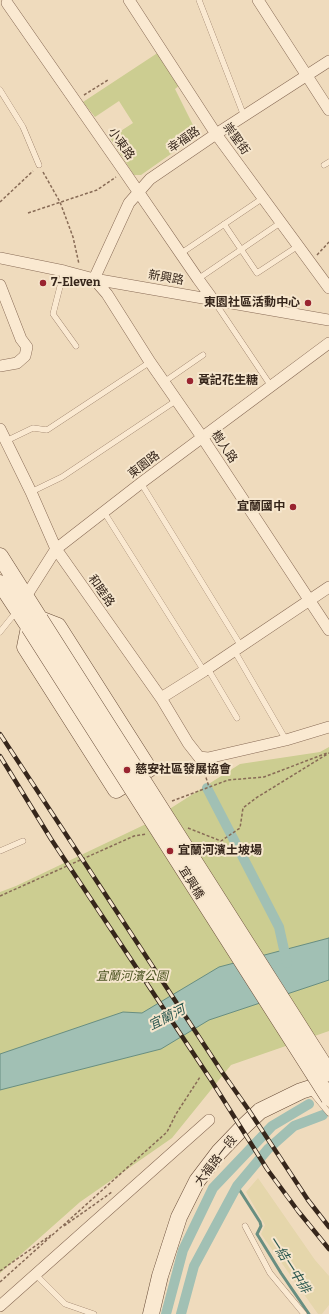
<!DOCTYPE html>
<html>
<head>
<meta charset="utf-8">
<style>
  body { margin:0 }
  canvas { display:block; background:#efdbbd }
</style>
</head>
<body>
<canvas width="329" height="1314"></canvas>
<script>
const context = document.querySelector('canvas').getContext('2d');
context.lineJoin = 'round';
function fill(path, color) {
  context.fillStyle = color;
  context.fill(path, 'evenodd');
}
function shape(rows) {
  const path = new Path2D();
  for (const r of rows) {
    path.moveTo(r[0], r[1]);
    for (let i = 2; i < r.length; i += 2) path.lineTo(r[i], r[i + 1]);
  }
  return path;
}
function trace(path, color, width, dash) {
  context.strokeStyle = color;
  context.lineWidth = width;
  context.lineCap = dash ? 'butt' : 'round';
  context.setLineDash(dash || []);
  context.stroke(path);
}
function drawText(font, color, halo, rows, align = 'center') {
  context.font = font + ' Bitter,"Noto Sans TC",serif';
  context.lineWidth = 4;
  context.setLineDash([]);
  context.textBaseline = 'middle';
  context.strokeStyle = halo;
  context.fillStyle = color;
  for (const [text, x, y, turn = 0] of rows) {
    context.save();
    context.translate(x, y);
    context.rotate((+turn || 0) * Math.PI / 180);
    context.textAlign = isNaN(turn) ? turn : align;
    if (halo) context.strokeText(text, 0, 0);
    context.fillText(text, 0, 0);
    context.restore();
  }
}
const farmland = shape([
  [258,1178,315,1260,329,1276,329,1305,322,1314,318,1314,261,1234,265,1225,246,1192]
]);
const green = shape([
  [159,52,180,85,175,89,198,135,141,175,134,175,110,138,133,123,119,101,95,117,83,102],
  [329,747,329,1031,231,1065,172,1138,80,1202,0,1273,0,892,16,886,146,824,240,764,320,752]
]);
const water = shape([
  [329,938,329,980,209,1020,161,1049,0,1090,0,1054,123,1012,142,1013,219,967,329,938]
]);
const stream = shape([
  [237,1186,260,1222,261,1226,257,1234,281,1273,309,1314]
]);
const canal = shape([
  [207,788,279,927,287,963],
  [166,1314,183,1250,213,1188,272,1126,309,1104],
  [181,1314,194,1266,237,1186,268,1149,294,1126,323,1115]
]);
const path = shape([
  [84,95,108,80],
  [43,172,60,202,73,237,79,264],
  [0,202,33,171],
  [28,213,97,190,116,177],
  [317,255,329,242],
  [203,768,209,787],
  [172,801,228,780,264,777,327,753],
  [188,828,221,841,240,828,243,808,256,798,329,753],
  [0,896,134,836,147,834],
  [64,1226,112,1192],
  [0,1271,51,1235],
  [0,1282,167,1132,176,1114,200,1077]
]);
const lane = shape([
  [199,0,244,116],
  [0,90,23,127,39,165],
  [324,165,329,162],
  [224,224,257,273,298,246],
  [180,254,263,198],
  [64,271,53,314,76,346],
  [198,279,280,223],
  [214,301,271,386],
  [164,382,203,355],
  [6,441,33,428,47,430,150,362],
  [141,483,241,646],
  [31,492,62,477,177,400],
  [104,512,204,671],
  [0,632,16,612],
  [234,650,286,740],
  [208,669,237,718],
  [0,851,23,841],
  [310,1090,329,1113],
  [245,1226,270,1273,304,1314],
  [35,1274,65,1304,94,1314]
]);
const street = shape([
  [129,0,216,134,329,288],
  [258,0,329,110],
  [7,3,124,171,198,279,214,301],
  [329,61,216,134,150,179,129,203,94,279,107,294,150,362,202,437,329,630],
  [0,258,64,271,94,279,329,320],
  [0,285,21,339,27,347,25,356,17,363,0,366],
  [0,429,31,492,56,549,161,698,188,743,199,757,208,758,286,740,329,727],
  [23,601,56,549,141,483,329,343],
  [161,698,204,671,329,587],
  [0,1306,209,1120]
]);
const secondary = shape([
  [0,556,40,619,58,626,149,769,116,790,25,647,29,627,0,583],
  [151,1314,160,1276,179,1217,197,1181,219,1152,242,1128,260,1111,301,1091,329,1082]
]);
const rail = shape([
  [0,734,222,1072,248,1109,308,1200,329,1227],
  [0,756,51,839,211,1080,267,1169,298,1211,329,1249]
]);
const secondaryBridge = shape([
  [40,619,329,1073],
  [29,627,329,1098]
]);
const markers = [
  [43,283,4,"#992430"],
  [308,303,4,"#992430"],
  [190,381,4,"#992430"],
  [293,507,4,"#992430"],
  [127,770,4,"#992430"],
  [170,851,4,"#992430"]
];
const streetNames = [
  ["崇聖街",236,139,54],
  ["幸福路",184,140,-34],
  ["小東路",121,144,55],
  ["新興路",166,278,10],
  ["樹人路",224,447,56],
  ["東園路",144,465,-37],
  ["和睦路",101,591,55],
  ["宜興橋",191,883,58],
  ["大福路一段",216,1161,-52]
];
const poiNames = [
  ["7-Eleven",51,283],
  ["東園社區活動中心",300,303,"right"],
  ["黃記花生糖",198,381],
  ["宜蘭國中",285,507,"right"],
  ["慈安社區發展協會",135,770],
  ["宜蘭河濱土坡場",178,851]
];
const parkNames = [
  ["宜蘭河濱公園",132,977]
];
const waterNames = [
  ["宜蘭河",167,1018,-27],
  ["一結一中排",289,1265,57]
];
fill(farmland, '#e5d6ab');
fill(green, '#cccd91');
fill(water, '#a1c0b4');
trace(water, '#688e81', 1);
trace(stream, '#688e81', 3);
trace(canal, '#a1c0b4', 10);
trace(lane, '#886b56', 6);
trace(street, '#886b56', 12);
trace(secondary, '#694d39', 17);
trace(path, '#886b56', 1.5, [3, 2]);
trace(lane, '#fae9d1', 5.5);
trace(street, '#fae9d1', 11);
trace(secondary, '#fae9d1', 16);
trace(rail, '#36261b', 4.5);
trace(rail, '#f6e6cd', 3, [9]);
trace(secondaryBridge, '#694d39', 17, []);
trace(secondaryBridge, '#fae9d1', 16);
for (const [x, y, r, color] of markers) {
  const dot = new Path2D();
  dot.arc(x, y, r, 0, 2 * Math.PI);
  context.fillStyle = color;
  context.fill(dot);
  trace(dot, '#f6e6cd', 1.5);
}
drawText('12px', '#36261b', '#f6e6cd', streetNames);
drawText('bold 12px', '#36261b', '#f6e6cd', poiNames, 'left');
drawText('italic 12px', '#4c5421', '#f6e6cd', parkNames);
drawText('italic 13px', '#2a574f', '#f6e6cd', waterNames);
</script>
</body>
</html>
